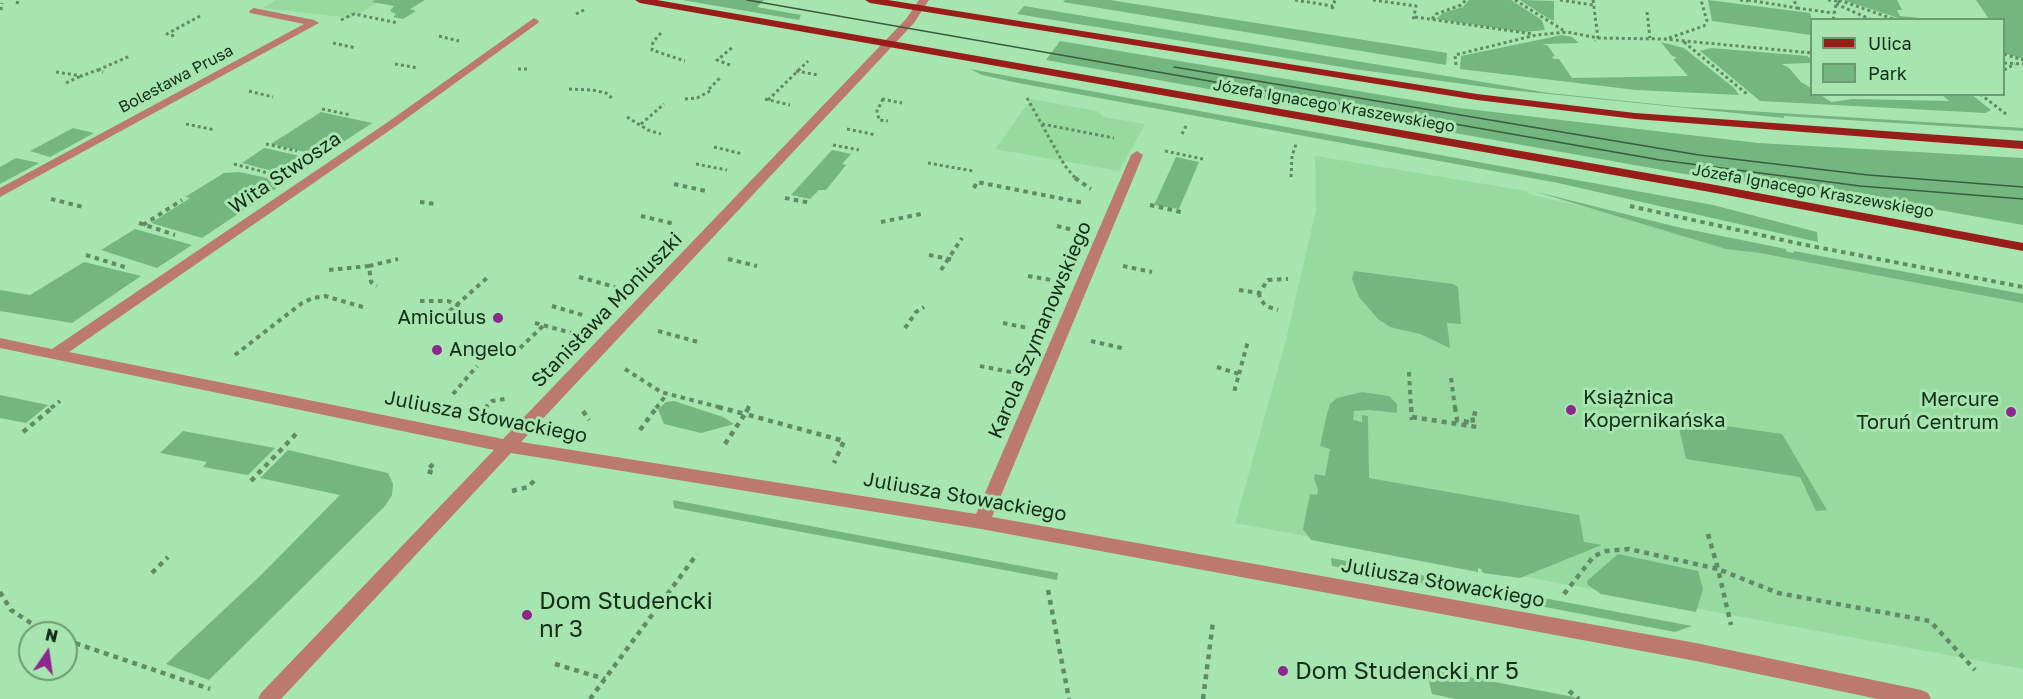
<!DOCTYPE html>
<html>
<head>
<meta charset="utf-8">
<style>
  body { margin:0 }
  #map { position:relative; width:2023px; height:699px; overflow:hidden; background:#a6e5af; font-family:"Golos Text",sans-serif }
  canvas { display:block }
  .legend { position:absolute; left:1810px; top:18px; width:195px; height:78px; box-sizing:border-box; background:#a6e5af; border:2px solid #6c9b73; margin:0; padding:8px 10px; list-style:none; font-size:18px; color:#142d18 }
  .legend li { display:flex; align-items:center; gap:12px; height:30px }
  .legend b { width:30px; border:2px solid #6c9b73 }
  .north { position:absolute; left:18px; top:621px; width:60px; height:60px; box-sizing:border-box; background:#a6e5af; border:2px solid #6c9b73; border-radius:50%; rotate:13deg; font-size:16px; font-weight:700; line-height:24px; text-align:center; color:#142d18 }
  .north::after { content:''; display:block; margin:auto; width:21px; height:27px; background:#8e278d; clip-path:polygon(50% 0,100% 100%,50% 72%,0 100%) }
</style>
</head>
<body>
<div id="map">
<canvas width="2023" height="699"></canvas>
<ul class="legend">
<li><b style="height:8px;background:#991e19"></b>Ulica</li>
<li><b style="height:16px;background:#74b67f"></b>Park</li>
</ul>
<div class="north">N</div>
</div>
<script>
const context = document.querySelector('canvas').getContext('2d');
context.lineJoin = 'round';
function fill(path, color) {
  context.fillStyle = color;
  context.fill(path, 'evenodd');
}
function shape(rows) {
  const path = new Path2D();
  for (const r of rows) {
    path.moveTo(r[0], r[1]);
    for (let i = 2; i < r.length; i += 2) path.lineTo(r[i], r[i + 1]);
  }
  return path;
}
function trace(path, color, width, dash) {
  context.strokeStyle = color;
  context.lineWidth = width;
  context.lineCap = dash ? 'butt' : 'round';
  context.setLineDash(dash || []);
  context.stroke(path);
}
function drawText(font, color, halo, rows, align = 'center') {
  context.font = font + ' "Golos Text",sans-serif';
  context.lineWidth = 6;
  context.setLineDash([]);
  context.textBaseline = 'middle';
  context.strokeStyle = halo;
  context.fillStyle = color;
  for (const [text, x, y, turn = 0] of rows) {
    context.save();
    context.translate(x, y);
    context.rotate((+turn || 0) * Math.PI / 180);
    context.textAlign = isNaN(turn) ? turn : align;
    if (halo) context.strokeText(text, 0, 0);
    context.fillText(text, 0, 0);
    context.restore();
  }
}
const built = shape([
  [276,0,383,0,351,18,262,8],
  [1031,99,1097,111,1104,117,1145,124,1119,171,995,149],
  [1315,156,1527,191,1529,194,1702,235,2023,296,2023,669,1235,523,1286,340,1316,210]
]);
const green = shape([
  [375,0,425,0,410,9,416,11,403,19,393,17,396,14,390,11,394,6,372,2],
  [682,0,764,0,757,7,801,15,799,20],
  [1065,0,1110,0,1447,53,1446,65,1063,2],
  [1469,0,1511,0,1542,20,1545,30,1524,32,1436,19,1443,13,1463,7],
  [1520,0,1554,1,1554,21,1549,19],
  [1708,0,1810,13,1812,19,1811,35,1712,21],
  [1843,0,1897,0,1902,10,1897,10,1900,16,1929,19,1901,19],
  [1976,0,2023,0,2023,59,2004,53,2004,20,1989,19],
  [1024,6,1549,93,1683,107,2023,128,2023,131,1784,116,1784,118,1500,89,1354,69,1017,14],
  [1562,35,1572,37,1579,43,1543,44,1548,46,1555,56,1552,57,1554,59,1559,59,1572,78,1688,76,1673,59,1677,58,1671,55,1661,42,1684,48,1734,88,1739,95,1636,90,1460,69,1461,56],
  [1060,41,1459,108,1758,143,2023,158,2023,225,1861,196,1696,176,1046,60],
  [1711,48,1807,56,1811,59,1811,63,1782,64,1789,68,1801,82,1811,88,1812,94,1821,95,1831,102,1853,99,1949,101,1942,95,1971,94,1991,110,1986,113,1760,101,1700,51],
  [970,69,1713,205,1817,232,1818,242,1558,183,1018,83,982,75],
  [321,112,372,123,322,156,271,144],
  [73,128,94,133,50,157,30,151],
  [264,148,265,148,317,160,291,176,242,163],
  [832,150,851,154,842,164,846,165,826,190,819,190,810,199,791,195],
  [1176,157,1199,162,1179,209,1154,205],
  [16,158,39,163,0,184,0,167],
  [239,172,286,182,202,238,151,223,190,198,185,197,224,173],
  [1533,191,1677,227,1786,249,1787,252,1794,253,1794,251,2023,294,2023,303,1760,253,1726,249],
  [135,229,192,245,157,268,101,250],
  [84,262,141,276,72,323,0,311,0,290,30,295],
  [1354,271,1453,284,1458,287,1461,324,1447,323,1450,348,1420,334,1390,327,1378,319,1359,297,1352,279],
  [1362,392,1389,396,1397,404,1397,413,1369,410,1354,411,1353,420,1362,422,1362,415,1368,416,1369,478,1579,515,1584,542,1602,545,1520,578,1483,573,1481,569,1478,568,1478,572,1311,540,1303,529,1310,494,1317,495,1318,490,1314,478,1315,474,1325,476,1330,449,1320,446,1327,414,1330,404,1337,398],
  [0,395,48,405,26,423,0,418],
  [674,401,723,417,734,424,701,433,664,424,658,409,666,402],
  [1677,419,1782,434,1827,510,1816,511,1800,477,1686,459],
  [183,431,275,448,248,475,203,467,207,462,160,453],
  [288,450,388,473,393,484,392,495,385,506,209,680,166,664,261,575,340,495,260,478],
  [673,500,1058,573,1057,580,674,508],
  [1618,554,1698,571,1703,589,1696,612,1601,594,1587,584,1587,581],
  [1331,558,1692,626,1675,632,1332,566],
  [1426,669,1574,697,1576,699,1456,699,1432,694]
]);
const pathFar2 = shape([
  [1295,0,1333,6],
  [1373,0,1416,6,1413,21],
  [1515,0,1566,32],
  [1560,0,1593,5],
  [1593,0,1598,38,1595,41],
  [1740,0,1748,1],
  [1748,0,1797,8,1794,0],
  [1828,0,1840,1,1836,4,1833,20],
  [1839,0,1896,20],
  [17,4,18,0],
  [1836,4,1872,20],
  [1797,8,1833,13],
  [1332,9,1335,0],
  [1,10,2,3],
  [1647,12,1650,38],
  [576,14,584,10],
  [1415,17,1533,34],
  [1432,19,1436,14,1461,5,1466,0],
  [341,20,354,14,398,23],
  [661,33,653,42,652,50,685,61],
  [174,36,167,34,200,16],
  [439,36,459,41],
  [1669,38,1704,26,1707,21,1701,0],
  [1684,42,1748,95],
  [333,43,356,48],
  [2004,54,2023,60],
  [2004,63,2023,64],
  [395,64,418,68],
  [730,65,717,60,734,46],
  [1456,65,1455,55,1536,35,1567,32,1598,38,1664,39,1812,53],
  [518,69,528,69],
  [98,70,130,56],
  [2004,70,2015,64],
  [796,71,818,75],
  [56,72,82,76,97,70,103,72],
  [66,83,81,76],
  [569,89,592,90,606,93,612,98],
  [709,89,720,78],
  [249,91,273,97],
  [1980,94,2006,114],
  [1027,98,1065,166,1077,180],
  [685,99,697,98,712,90],
  [765,99,790,105],
  [882,99,902,103],
  [883,99,877,111,879,120,888,121],
  [768,100,808,61],
  [322,109,351,115],
  [627,117,648,130,661,134],
  [186,124,215,130],
  [641,124,664,104],
  [1042,124,1114,138],
  [847,129,876,135],
  [1182,134,1187,124],
  [266,144,297,151],
  [833,145,859,150],
  [714,147,743,154],
  [1165,151,1203,159],
  [928,163,973,171],
  [234,164,268,173],
  [696,164,727,170],
  [1291,177,1292,156,1296,144]
]);
const pathFar1 = shape([
  [1075,178,1091,189],
  [674,184,706,191],
  [974,188,977,182,1084,203],
  [785,198,811,203],
  [51,199,83,207],
  [420,202,435,204],
  [1150,205,1181,212],
  [1630,206,1801,244,2023,287],
  [641,216,675,224],
  [881,222,921,214],
  [139,223,175,235],
  [143,225,182,200],
  [1057,226,1073,230],
  [86,255,128,268],
  [929,255,954,260],
  [728,259,757,266],
  [369,266,398,259],
  [1123,266,1152,272],
  [329,270,369,266,371,282,377,286],
  [941,270,962,238],
  [1028,276,1051,280],
  [579,277,615,287],
  [1239,290,1259,293,1268,280,1288,279],
  [1259,293,1260,299,1266,306,1278,310],
  [420,301,448,301,460,306],
  [552,306,586,316],
  [410,322,434,325,487,278],
  [535,323,572,333],
  [1003,323,1028,328],
  [905,328,916,312,924,307],
  [658,331,698,342],
  [1091,341,1122,348],
  [520,348,543,326],
  [235,355,302,303,313,298,325,296,363,307],
  [980,366,1011,372],
  [1217,367,1239,374,1234,392],
  [625,369,661,392,723,408],
  [1409,372,1411,408],
  [1239,374,1248,341],
  [1451,378,1455,408],
  [453,394,477,366],
  [51,408,60,401],
  [485,408,492,401,505,399],
  [656,408,667,394],
  [748,408,749,406]
]);
const path = shape([
  [718,407,745,414,749,407],
  [1411,407,1412,420],
  [1455,407,1457,420,1473,423,1472,413,1477,414],
  [484,410,487,407],
  [583,411,589,420],
  [1412,417,1477,427],
  [640,430,657,407],
  [23,432,53,407],
  [725,444,745,414,844,441,834,463],
  [433,464,427,471,437,474],
  [251,481,296,434],
  [512,491,528,487,534,481],
  [1708,534,1718,569,1778,593,1930,621,1975,670],
  [152,573,168,557],
  [1048,590,1069,699],
  [0,592,11,610,46,633],
  [1564,594,1594,556,1606,551,1629,549,1718,569,1731,625],
  [66,640,210,689],
  [555,664,605,679],
  [1569,691,1579,699],
  [590,699,697,554],
  [1203,699,1213,622]
]);
const minor = shape([
  [919,0,929,0,914,23,521,442,976,514,1131,155,1137,151,1143,155,992,517,1696,643,1921,690,1928,693,1931,699,1878,699,1696,661,981,529,511,453,281,699,258,699,261,693,494,450,0,348,0,338,52,349,388,122,534,18,539,21,538,23,396,126,69,352,503,439,906,19,919,0],
  [254,8,314,20,319,23,0,197,0,188,304,24,250,13,249,11,254,8]
]);
const primary = shape([
  [635,0,657,0,1710,184,2023,243,2023,251,1710,192,640,3,635,0],
  [865,0,888,0,1477,94,1635,113,2023,141,2023,149,1635,119,1477,100,870,3,865,0]
]);
const tram = shape([
  [747,0,1660,160,1860,186,2023,199],
  [1174,67,1699,155,1868,175,2023,187]
]);
const markers = [
  [498,318,6,"#8e278d"],
  [437,350,6,"#8e278d"],
  [1571,410,6,"#8e278d"],
  [2011,412,6,"#8e278d"],
  [527,615,6,"#8e278d"],
  [1283,671,6,"#8e278d"]
];
const farStreetnames = [
  ["Bolesława Prusa",176,79,-28],
  ["Józefa Ignacego Kraszewskiego",1334,106,10],
  ["Józefa Ignacego Kraszewskiego",1813,191,10]
];
const streetNames = [
  ["Wita Stwosza",285,173,-34],
  ["Stanisława Moniuszki",607,310,-46],
  ["Karola Szymanowskiego",1040,330,-67],
  ["Juliusza Słowackiego",486,417,11],
  ["Juliusza Słowackiego",965,497,10],
  ["Juliusza Słowackiego",1443,583,10]
];
const poiNames = [
  ["Amiculus",486,318],
  ["Angelo",449,350,"left"],
  ["Książnica",1583,398,"left"],
  ["Kopernikańska",1583,421,"left"],
  ["Mercure",1999,400],
  ["Toruń Centrum",1999,423]
];
const nearPoinames = [
  ["Dom Studencki",539,601],
  ["nr 3",539,629],
  ["Dom Studencki nr 5",1295,671]
];
fill(built, '#96daa0');
fill(green, '#74b67f');
trace(pathFar2, '#5f8b65', 3, [3, 3]);
trace(pathFar1, '#5f8b65', 4, [4.5, 4.5]);
trace(path, '#5f8b65', 4.5, [5, 5]);
fill(minor, '#bb7970');
fill(primary, '#991e19');
trace(tram, '#3a5c3f', 1.5);
for (const [x, y, r, color] of markers) {
  const dot = new Path2D();
  dot.arc(x, y, r, 0, 2 * Math.PI);
  context.fillStyle = color;
  context.fill(dot);
  trace(dot, '#a6e5af', 2);
}
drawText('16px', '#142d18', '#a6e5af', farStreetnames);
drawText('20px', '#142d18', '#a6e5af', streetNames);
drawText('20px', '#142d18', '#a6e5af', poiNames, 'right');
drawText('24px', '#142d18', '#a6e5af', nearPoinames, 'left');
</script>
</body>
</html>
